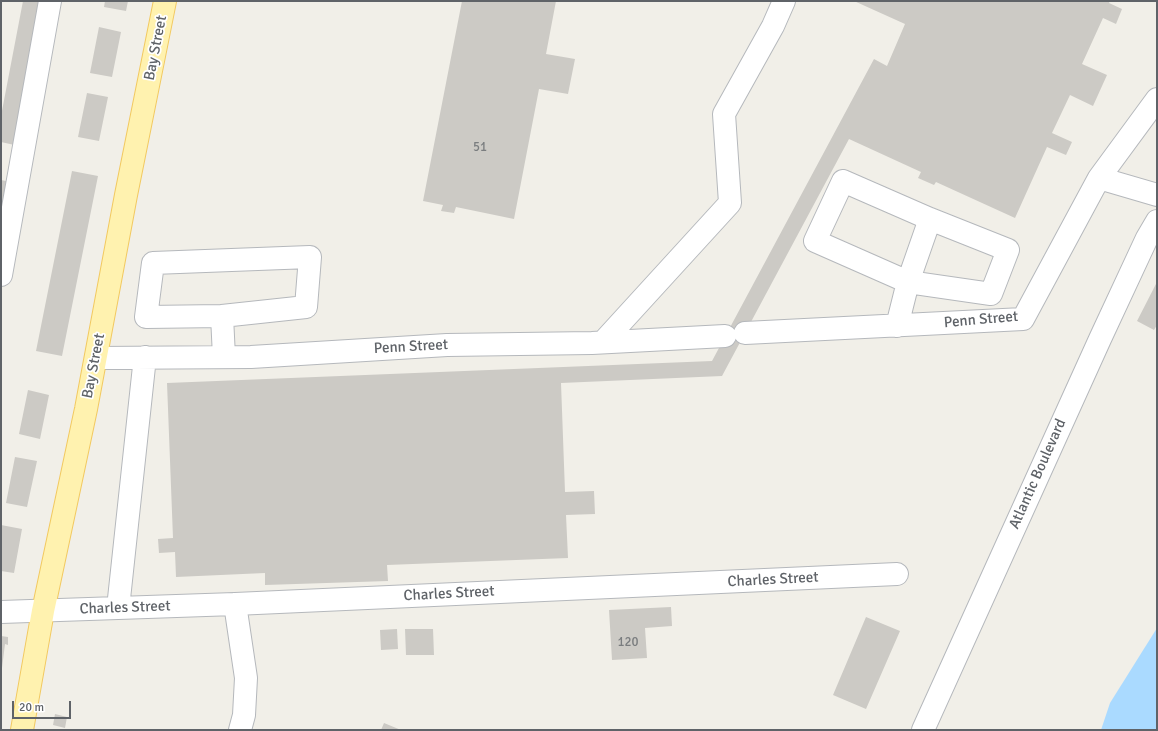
<!DOCTYPE html>
<html>
<head>
<meta charset="utf-8">
<style>
  body { margin:0 }
  #map { position:relative; width:1158px; height:731px; overflow:hidden; background:#f1efe8; font-family:Signika,sans-serif }
  canvas { display:block }
  .frame { position:absolute; inset:0; border:2px solid #5f6368; pointer-events:none }
  .scale { position:absolute; left:12px; top:701px; width:59px; height:18px; box-sizing:border-box; border:2px solid #5f6368; border-top:0; padding-left:5px; font-size:12px; line-height:14px; white-space:nowrap; color:#5f6368; -webkit-text-stroke:3px #fff; paint-order:stroke }
</style>
</head>
<body>
<div id="map">
<canvas width="1158" height="731"></canvas>
<div class="frame"></div>
<div class="scale">20 m</div>
</div>
<script>
const context = document.querySelector('canvas').getContext('2d');
context.lineJoin = 'round';
function fill(path, color) {
  context.fillStyle = color;
  context.fill(path, 'evenodd');
}
function shape(rows) {
  const path = new Path2D();
  for (const r of rows) {
    path.moveTo(r[0], r[1]);
    for (let i = 2; i < r.length; i += 2) path.lineTo(r[i], r[i + 1]);
  }
  return path;
}
function trace(path, color, width, dash) {
  context.strokeStyle = color;
  context.lineWidth = width;
  context.lineCap = dash ? 'butt' : 'round';
  context.setLineDash(dash || []);
  context.stroke(path);
}
function drawText(font, color, halo, rows, align = 'center') {
  context.font = font + ' Signika,sans-serif';
  context.lineWidth = 3.5;
  context.setLineDash([]);
  context.textBaseline = 'middle';
  context.strokeStyle = halo;
  context.fillStyle = color;
  for (const [text, x, y, turn = 0] of rows) {
    context.save();
    context.translate(x, y);
    context.rotate((+turn || 0) * Math.PI / 180);
    context.textAlign = isNaN(turn) ? turn : align;
    if (halo) context.strokeText(text, 0, 0);
    context.fillText(text, 0, 0);
    context.restore();
  }
}
const water = shape([
  [1157,628,1157,730,1101,730,1110,703]
]);
const building = shape([
  [23,1,48,1,19,146,1,142,1,116],
  [105,1,128,1,126,11,104,7],
  [462,1,556,1,546,54,575,59,568,94,539,89,514,219,456,207,454,213,441,211,443,205,423,201],
  [854,1,1110,1,1109,3,1122,9,1116,24,1103,18,1082,64,1107,75,1093,106,1070,95,1052,133,1072,142,1066,155,1047,147,1015,218,936,182,934,185,918,178,921,172,849,139,722,376,561,383,565,492,594,491,595,514,566,515,568,558,387,565,388,581,265,585,265,573,176,577,175,552,159,553,158,539,173,538,167,383,712,361,874,59,887,66,905,24],
  [99,27,121,32,112,77,90,73],
  [87,93,108,97,99,141,78,137],
  [72,171,98,176,62,356,36,351],
  [1,180,11,182,1,230],
  [1157,282,1157,325,1154,330,1137,321],
  [28,390,49,395,40,439,19,434],
  [15,457,37,461,27,507,6,503],
  [1,525,22,529,14,573,1,571],
  [671,607,672,626,645,628,647,658,612,660,609,610],
  [866,617,900,631,866,709,833,695],
  [397,629,398,649,381,650,380,630],
  [405,629,433,629,434,655,406,655],
  [1,636,8,637,8,645,5,644,2,668,1,668],
  [55,714,67,717,65,728,53,725],
  [384,723,401,730,381,730]
]);
const minor = shape([
  [1099,178,1157,99],
  [843,181,930,219,1008,250,991,294,908,282,815,241,843,181],
  [1,275,50,1],
  [222,316,146,317,153,263,310,257,306,307,222,316,224,357],
  [897,326,908,282,930,219],
  [745,333,1023,319,1099,178,1157,195],
  [603,342,730,203,724,114,773,26,784,1],
  [96,358,251,357,447,345,592,343,725,336],
  [235,604,246,678,244,715,240,730],
  [118,608,145,357],
  [1,612,235,604,897,574],
  [923,730,1100,339,1147,238,1157,221]
]);
const major = shape([
  [22,730,43,611,86,409,126,195,165,1]
]);
const numberNames = [
  ["51",480,148],
  ["120",628,643]
];
const streetNames = [
  ["Bay Street",156,48,-79],
  ["Penn Street",981,320,-5],
  ["Penn Street",411,347,-3],
  ["Bay Street",94,366,-79],
  ["Atlantic Boulevard",1038,474,-66],
  ["Charles Street",773,580,-3],
  ["Charles Street",449,594,-3],
  ["Charles Street",125,608,-2]
];
fill(water, '#aadaff');
fill(building, '#cccac5');
trace(minor, '#b5b8bc', 24);
trace(major, '#f2c960', 24);
trace(minor, '#fff', 22);
trace(major, '#fff2af', 22);
drawText('13px', '#7a7d7f', null, numberNames);
drawText('15px', '#5f6368', '#fff', streetNames);
</script>
</body>
</html>
